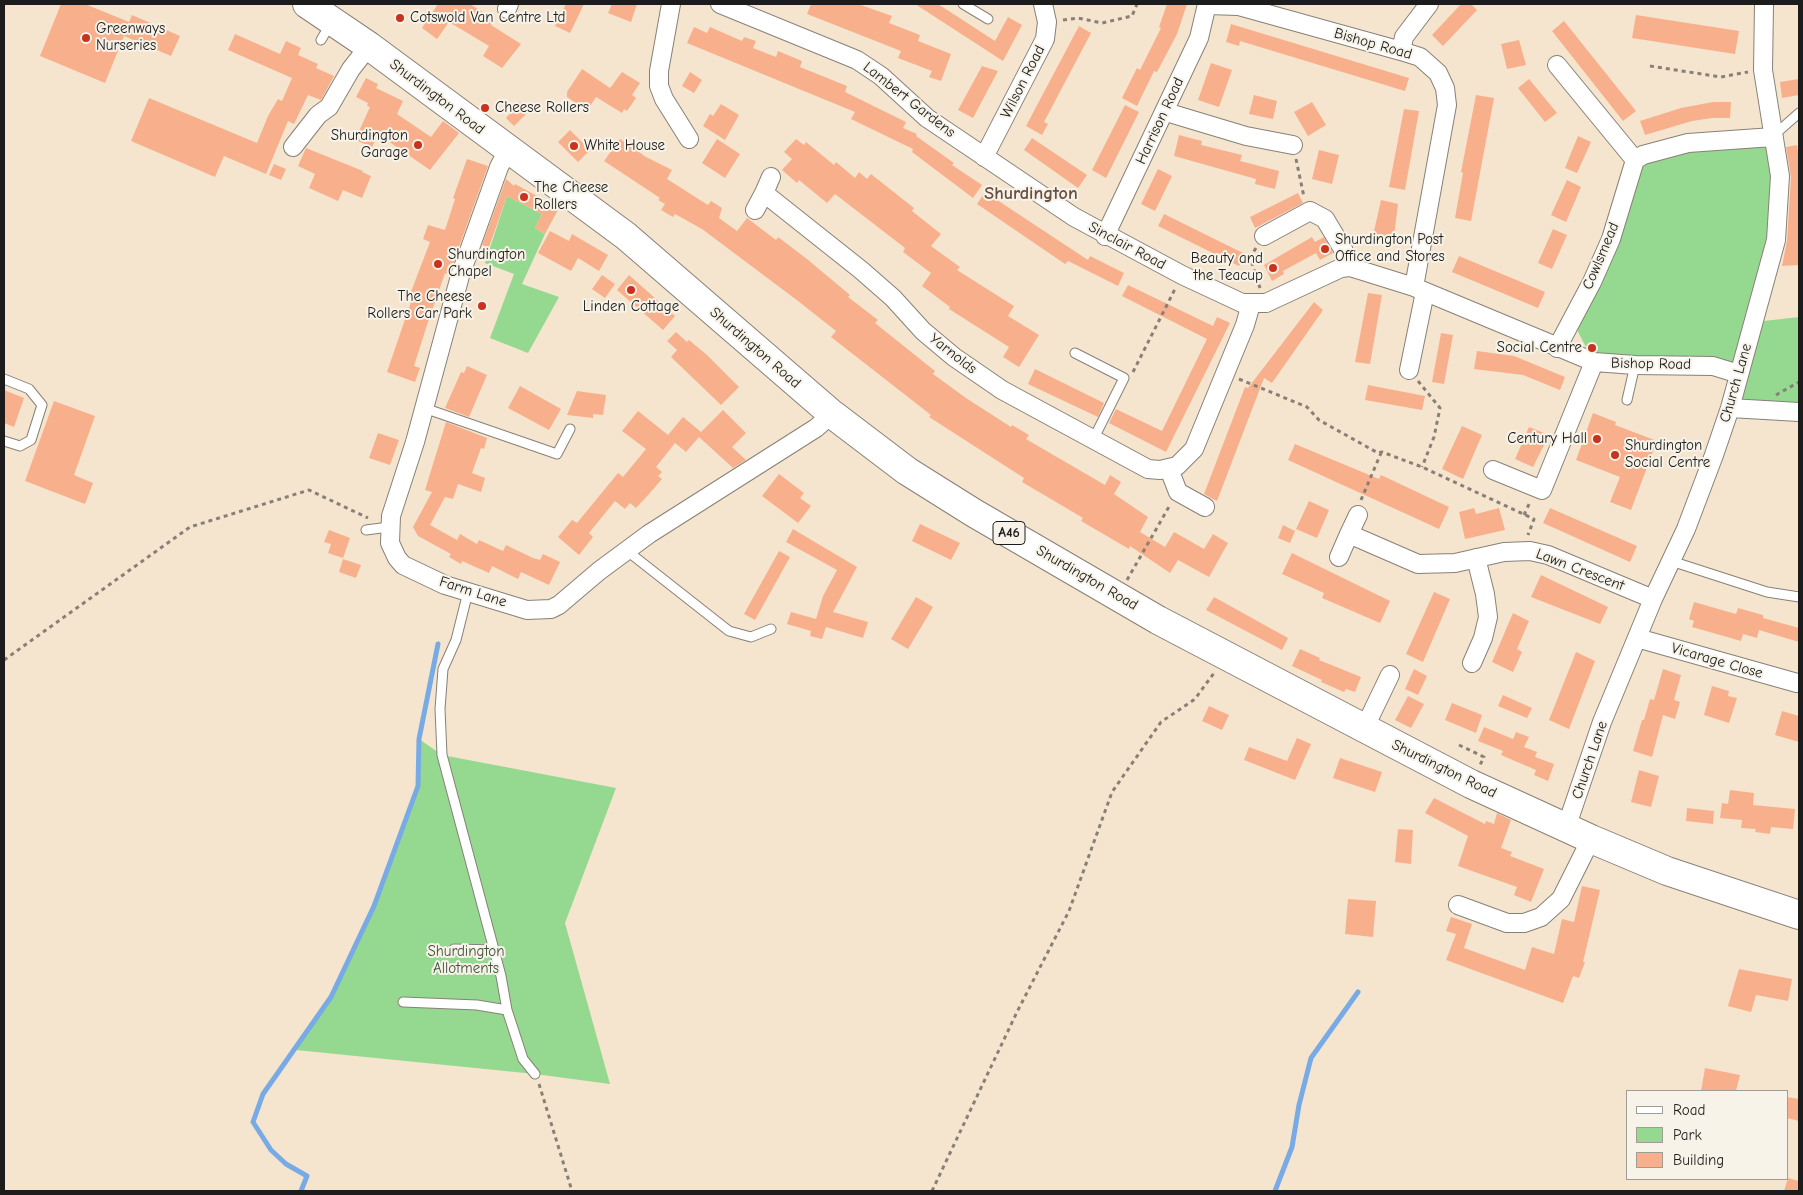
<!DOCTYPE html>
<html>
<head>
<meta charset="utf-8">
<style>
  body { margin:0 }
  #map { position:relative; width:1803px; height:1195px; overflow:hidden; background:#f5e5cf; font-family:"Comic Neue",sans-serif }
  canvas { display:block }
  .frame { position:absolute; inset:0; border:5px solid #1c1c1c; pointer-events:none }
  .legend { position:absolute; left:1626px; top:1090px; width:162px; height:90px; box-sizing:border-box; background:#f7f3e8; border:1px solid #9f9d96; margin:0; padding:6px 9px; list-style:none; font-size:15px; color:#1c1c1c }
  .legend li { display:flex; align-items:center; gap:10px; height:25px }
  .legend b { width:25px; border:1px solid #9f9d96 }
</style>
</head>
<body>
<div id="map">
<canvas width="1803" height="1195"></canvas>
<div class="frame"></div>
<ul class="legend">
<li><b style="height:6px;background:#fff"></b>Road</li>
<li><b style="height:14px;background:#95d890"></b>Park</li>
<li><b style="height:14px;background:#f8b08c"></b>Building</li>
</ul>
</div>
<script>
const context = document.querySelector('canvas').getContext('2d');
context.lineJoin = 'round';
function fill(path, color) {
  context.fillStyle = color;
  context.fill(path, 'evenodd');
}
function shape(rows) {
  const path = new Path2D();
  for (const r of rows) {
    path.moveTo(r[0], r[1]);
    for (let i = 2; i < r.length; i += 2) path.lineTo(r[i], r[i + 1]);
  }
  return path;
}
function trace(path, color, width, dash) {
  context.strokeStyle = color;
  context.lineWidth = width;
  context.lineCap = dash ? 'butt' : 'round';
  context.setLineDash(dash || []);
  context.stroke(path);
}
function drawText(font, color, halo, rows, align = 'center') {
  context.font = font + ' "Comic Neue",sans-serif';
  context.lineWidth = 4;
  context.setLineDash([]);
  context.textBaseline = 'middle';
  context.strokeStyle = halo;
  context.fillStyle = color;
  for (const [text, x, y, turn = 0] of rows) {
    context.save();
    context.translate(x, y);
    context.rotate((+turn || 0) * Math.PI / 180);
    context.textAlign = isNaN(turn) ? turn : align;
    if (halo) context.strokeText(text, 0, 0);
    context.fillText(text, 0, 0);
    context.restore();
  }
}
const green = shape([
  [1773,137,1780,176,1755,322,1799,317,1799,412,1730,408,1740,374,1594,362,1577,330,1576,310,1625,196,1648,154],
  [507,196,542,214,535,228,545,234,522,284,559,297,528,353,490,338,514,274,485,263],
  [419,739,442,755,616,788,565,923,610,1084,535,1074,296,1050,331,997,374,905,418,786]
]);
const stream = shape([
  [301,1191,307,1176,286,1164,271,1150,253,1122,263,1094,331,997,374,906,418,786,419,739,438,644],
  [1275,1191,1292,1147,1299,1105,1311,1058,1358,992]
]);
const building = shape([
  [61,4,85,4,129,22,132,15,180,36,171,56,124,36,105,83,40,56],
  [438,4,470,4,494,19,491,25,521,44,502,68,483,56,489,46,449,22,437,39,422,28],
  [566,4,584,4,570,33,555,26],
  [612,4,637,4,631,22,608,13],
  [811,4,858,4,892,16,889,23,920,35,918,41,951,54,941,81,929,77,932,71,898,58,901,51,807,14],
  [915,4,938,4,995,41,1008,17,1022,25,1003,61],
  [1167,4,1187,4,1177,34,1157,72,1154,71,1137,106,1122,98,1137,68,1140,70,1161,28,1159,27],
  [1461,4,1471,4,1477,10,1443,46,1432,35],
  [1636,15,1739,31,1735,54,1632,38],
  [1564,21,1636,111,1623,121,1552,31],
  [1231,24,1409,78,1405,91,1240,41,1239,46,1226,42],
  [1079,26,1091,33,1044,122,1048,124,1042,135,1026,126],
  [694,27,707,33,710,27,742,41,744,37,756,41,753,48,776,57,778,51,802,61,800,67,847,86,845,92,906,122,903,128,917,134,916,136,954,163,952,165,982,185,973,198,912,152,913,149,851,119,855,112,687,43],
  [235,34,280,54,286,41,301,48,298,55,318,64,316,68,334,76,321,100,308,95,294,124,288,121,266,174,224,156,215,177,131,141,149,98,257,143,268,116,278,99,282,101,292,78,228,50],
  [1519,40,1526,65,1507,69,1501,44],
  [1211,63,1232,70,1219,107,1198,100],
  [982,66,998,71,973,118,958,110],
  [582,69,610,88,622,72,640,83,632,95,636,98,627,111,624,109,622,113,596,97,587,111,567,97,567,92],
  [690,72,702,80,694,93,682,86],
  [366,78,378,84,376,88,403,101,397,114,431,137,443,121,459,133,430,170,378,134,372,147,355,140,370,107,367,106,368,103,356,97],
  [1529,79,1557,113,1545,122,1518,88],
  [1799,79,1799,95,1782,98,1780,82],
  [1254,95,1277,101,1273,119,1249,114],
  [1476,95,1494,98,1471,221,1455,218,1463,173,1461,172],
  [520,102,529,111,514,126,506,118],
  [1312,102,1326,125,1308,136,1294,112],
  [1713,102,1731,102,1730,118,1712,118,1692,121,1645,135,1640,121,1681,108],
  [721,104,739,115,725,140,703,126,710,114,713,116],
  [1125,105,1139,112,1106,178,1092,170],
  [1404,109,1419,111,1405,190,1389,187],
  [570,130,590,150,578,162,558,142],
  [1179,135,1202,141,1201,145,1242,155,1240,161,1279,171,1275,189,1255,184,1256,179,1174,156],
  [1578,136,1591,142,1577,173,1565,168],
  [1032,138,1087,175,1078,188,1024,150],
  [620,139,646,157,672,170,667,179,708,205,711,201,722,208,719,218,737,231,747,218,776,240,778,237,807,259,850,295,848,297,878,320,875,323,935,371,933,374,966,398,1011,427,1012,425,1029,435,1026,439,1105,485,1110,475,1121,482,1114,494,1148,517,1140,532,1165,547,1174,532,1204,549,1213,534,1228,543,1209,577,1178,560,1170,573,1130,546,1129,549,1081,521,1083,518,1022,482,1024,478,929,417,931,415,831,337,836,331,798,301,702,229,675,214,673,217,661,210,665,204,658,200,660,198,604,161],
  [717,139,740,154,725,178,702,163],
  [796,139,804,145,806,142,834,165,836,162,855,178,859,172,867,179,871,174,914,208,912,211,941,234,931,246,960,267,957,270,1014,306,1008,316,1039,335,1019,367,1003,357,1009,347,949,309,950,307,922,286,931,273,903,252,905,248,835,194,827,203,799,180,797,183,782,170,792,159,784,152],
  [1797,145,1799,157,1799,265,1782,266,1787,241,1791,177,1786,147],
  [306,148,363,171,362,172,371,176,362,198,343,190,338,201,309,188,315,174,298,166],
  [1319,150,1339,155,1332,184,1312,179],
  [467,159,488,166,449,275,445,273,427,325,414,366,420,368,415,382,387,372,412,299,409,297,430,242,423,239,428,225,445,230,455,199,453,198],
  [274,164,286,169,281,180,269,175],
  [1158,169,1172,176,1155,211,1141,204],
  [506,179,514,186,515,184,559,208,545,234,535,228,542,214,507,196,489,247,482,245],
  [1567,180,1581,187,1566,222,1551,215],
  [985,192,1088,260,1090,256,1124,273,1118,286,1068,261,1065,264,977,204],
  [1298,193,1303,203,1255,228,1250,217],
  [1381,200,1398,204,1393,244,1372,240],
  [1164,214,1245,254,1239,266,1158,226],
  [1553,229,1567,235,1552,269,1538,263],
  [550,231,569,241,572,234,608,255,599,271,578,258,571,271,538,253],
  [1312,237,1315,242,1324,237,1333,253,1320,260,1316,253,1283,271,1284,274,1272,281,1264,265],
  [1459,256,1545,292,1538,308,1452,272],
  [602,275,615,284,605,298,592,289],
  [629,275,675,316,663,330,617,290],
  [1128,285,1213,326,1217,317,1230,323,1166,452,1109,423,1116,409,1162,431,1207,339,1122,296],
  [1368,293,1382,295,1370,364,1355,362],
  [1314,302,1323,310,1272,383,1264,378,1217,501,1211,498,1204,494,1245,387,1248,388],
  [676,332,687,342,689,340,707,355,739,387,721,405,671,357,677,350,667,341],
  [1441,333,1453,335,1444,384,1432,382],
  [1477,351,1514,356,1565,377,1560,390,1523,375,1474,369],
  [467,366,487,375,469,417,445,408,461,372,464,373],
  [1035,369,1104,403,1098,417,1028,384],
  [1368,385,1425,396,1422,410,1365,400],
  [520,386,561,409,549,430,508,408],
  [4,390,24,398,14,427,4,423],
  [577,391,606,395,603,415,593,414,593,418,567,415],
  [54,401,95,416,74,475,93,483,85,504,25,481],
  [723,410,746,433,732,447,746,460,733,468,699,437,686,452,675,443,656,467,662,472,658,476,662,479,649,494,636,508,630,503,625,509,615,501,589,533,593,537,579,555,558,537,572,520,577,523,618,473,623,477,646,449,622,431,638,411,668,435,683,417,701,432],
  [1593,413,1616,422,1615,425,1657,441,1631,510,1610,502,1620,477,1576,460],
  [446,422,487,438,484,449,481,448,472,473,485,478,481,492,458,484,453,499,445,497,430,525,457,540,460,534,477,544,479,540,503,551,506,545,533,558,540,560,543,554,560,562,549,585,521,572,518,579,492,566,489,573,462,561,461,564,449,557,451,554,418,536,413,527,432,492,425,490],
  [1462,426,1482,435,1463,479,1442,469],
  [1529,427,1549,435,1533,467,1515,459],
  [378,433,399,440,390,465,369,458],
  [1295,444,1379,479,1381,475,1449,507,1439,529,1288,460],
  [779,474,804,493,800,498,811,506,798,523,762,496],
  [1309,501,1329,510,1317,538,1296,529],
  [1474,508,1476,514,1499,508,1505,530,1465,539,1459,512],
  [1550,508,1637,546,1630,562,1543,523],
  [920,524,960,543,951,560,912,541],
  [1283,525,1295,531,1290,543,1278,538],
  [793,529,857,567,833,612,868,622,863,638,826,627,822,639,810,636,811,631,787,624,791,612,816,619,823,596,837,570,786,542],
  [329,530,350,538,343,558,328,553,331,544,324,542],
  [779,551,790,557,755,620,744,614],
  [1292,553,1390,601,1380,623,1322,598,1324,593,1282,574],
  [343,559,361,565,356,578,339,572],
  [1541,575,1608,607,1600,624,1531,597],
  [1434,592,1450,599,1423,662,1406,654],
  [916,597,933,607,908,649,891,639],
  [1214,597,1288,638,1282,650,1206,610],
  [1694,602,1736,614,1738,608,1763,615,1763,618,1799,628,1799,642,1759,630,1757,638,1743,634,1741,641,1692,627,1694,621,1689,619],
  [1513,613,1529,621,1517,649,1522,652,1513,672,1492,662],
  [1300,649,1320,658,1319,660,1361,677,1355,692,1346,689,1344,692,1321,682,1322,680,1292,666],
  [1576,652,1595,661,1569,729,1549,720],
  [1414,669,1427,676,1418,695,1405,689],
  [1663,669,1681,675,1674,700,1680,702,1675,719,1663,715,1652,757,1633,751,1642,720,1644,720,1650,699,1654,700],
  [1712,686,1729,691,1728,696,1737,698,1729,723,1704,715],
  [1503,695,1532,708,1527,718,1498,706],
  [1408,696,1424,704,1411,728,1395,720],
  [1452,703,1482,715,1476,733,1445,720],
  [1209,706,1229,715,1222,730,1202,721],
  [1782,711,1799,716,1799,742,1775,735],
  [1484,727,1513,739,1516,732,1529,737,1524,747,1537,752,1535,757,1554,764,1548,781,1534,775,1536,770,1501,755,1503,751,1478,741],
  [1297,738,1311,744,1295,780,1244,760,1249,747,1287,761],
  [1340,758,1382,772,1375,792,1333,778],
  [1639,770,1659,776,1651,807,1631,802],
  [1730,790,1754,793,1753,805,1795,809,1793,829,1771,827,1770,834,1755,832,1756,829,1741,828,1742,820,1720,818,1722,803,1728,804],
  [1434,798,1485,824,1486,821,1494,824,1497,813,1511,820,1501,848,1512,852,1510,856,1544,869,1531,902,1514,895,1517,887,1458,866,1468,836,1425,813],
  [1687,808,1714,811,1713,824,1686,821],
  [1398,829,1413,830,1411,864,1395,862],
  [1582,886,1600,890,1583,962,1585,962,1579,978,1573,976,1563,1003,1446,960,1456,934,1446,931,1451,917,1472,924,1464,948,1525,970,1532,947,1554,954,1562,919,1574,922],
  [1348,899,1376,901,1373,937,1345,934],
  [1739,969,1792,979,1788,1001,1756,995,1751,1012,1728,1006],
  [1705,1068,1740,1075,1736,1091,1701,1091],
  [1787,1097,1799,1099,1799,1121,1787,1118],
  [1788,1178,1799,1181,1799,1191,1784,1191]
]);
const path = shape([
  [1063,20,1078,18,1102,23,1132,16,1137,4],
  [1650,66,1721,77,1748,72],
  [1296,159,1304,197],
  [1256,248,1250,257,1260,288],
  [1133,372,1175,289],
  [1239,379,1307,407,1319,420,1378,453,1382,452,1422,467,1534,519,1528,535],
  [1418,381,1440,408,1434,437,1422,467],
  [1776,395,1799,382],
  [1361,500,1381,453],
  [1524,515,1530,502],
  [1127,580,1170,505],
  [4,660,190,527,309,490,368,518],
  [1459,745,1484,757,1480,765],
  [539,1084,572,1191],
  [932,1191,1017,1012,1069,911,1112,792,1161,722,1195,699,1214,673]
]);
const lane = shape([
  [963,4,988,19],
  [321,40,331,23],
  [1773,136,1799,113],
  [1075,353,1124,378,1093,440],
  [4,379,29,389,42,405,31,440,20,446,4,441],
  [1627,400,1635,365],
  [424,408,557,454,570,429],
  [366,530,389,527],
  [626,550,729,631,751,637,771,629],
  [1671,561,1767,592,1799,597],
  [468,592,456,640,443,669,440,709,442,755,501,976,507,1010,523,1059,535,1074],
  [454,949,494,950],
  [403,1002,477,1005,507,1010]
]);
const street = shape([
  [671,4,659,71,659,86,664,99,689,139],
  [720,4,857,60,881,76,927,118,1074,217,1182,275,1242,303,1266,303,1341,268,1350,267,1414,287,1594,362,1635,365,1713,366,1739,374],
  [1207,5,1239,6,1401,51,1420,57,1438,73,1445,88,1447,105,1414,287],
  [507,9,509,4],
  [1401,51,1404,37,1429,4],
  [1557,65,1635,160],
  [1166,112,1246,136,1293,145],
  [293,147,318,115,329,107,351,69,369,46],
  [508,150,499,167,460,276,415,442,391,516,390,543,397,558,403,565,445,585,527,610,551,609,559,605,599,571,649,534,816,428,832,414],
  [984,157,1045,39,1047,22,1043,4],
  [771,177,764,193,861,270,893,298,923,331,954,357,1002,390,1148,469,1160,470,1177,466,1194,449,1245,325,1251,304],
  [755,210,764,193],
  [1105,236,1199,38,1207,4],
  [1264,236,1310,211,1325,219,1343,249,1350,267],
  [1557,348,1592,282,1611,239,1635,160,1643,155,1688,143,1773,137],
  [1409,370,1425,292],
  [1730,408,1799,412],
  [1169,469,1178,492,1205,507],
  [1493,470,1542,490,1594,362],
  [1358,515,1349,534,1418,564,1455,563,1504,552,1530,551,1548,555,1653,599],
  [1339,557,1349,534],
  [1637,638,1797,683],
  [1472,663,1483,638,1488,617,1485,594,1476,558],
  [1364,729,1390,675],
  [1566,828,1602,722,1653,599,1686,529,1714,455,1730,408,1776,240,1780,176,1763,70,1764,4],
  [1458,905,1507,923,1524,923,1541,917,1561,899,1591,839]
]);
const primary = shape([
  [307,4,369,46,626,236,832,414,907,471,974,513,1158,620,1471,784,1591,839,1667,871,1799,915]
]);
const markers = [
  [400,18,5,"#c8321e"],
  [86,38,5,"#c8321e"],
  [485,108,5,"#c8321e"],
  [418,145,5,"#c8321e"],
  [574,146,5,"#c8321e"],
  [524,197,5,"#c8321e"],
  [1325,249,5,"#c8321e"],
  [438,264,5,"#c8321e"],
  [1273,268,5,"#c8321e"],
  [631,290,5,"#c8321e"],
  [482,306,5,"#c8321e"],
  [1592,348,5,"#c8321e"],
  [1597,439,5,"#c8321e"],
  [1615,455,5,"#c8321e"]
];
const shields = [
  [1009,533,32]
];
const shieldNames = [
  ["A46",1009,533]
];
const poiNames = [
  ["Cotswold Van Centre Ltd",410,18],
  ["Greenways",96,29],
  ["Nurseries",96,46],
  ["Cheese Rollers",495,108],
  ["Shurdington",408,136,"right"],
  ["Garage",408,153,"right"],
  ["White House",584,146],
  ["The Cheese",534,188],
  ["Rollers",534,205],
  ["Shurdington Post",1335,240],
  ["Office and Stores",1335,257],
  ["Shurdington",448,255],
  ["Chapel",448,272],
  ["Beauty and",1263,259,"right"],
  ["the Teacup",1263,276,"right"],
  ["The Cheese",472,297,"right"],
  ["Rollers Car Park",472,314,"right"],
  ["Linden Cottage",631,307,"center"],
  ["Social Centre",1582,348,"right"],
  ["Century Hall",1587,439,"right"],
  ["Shurdington",1625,446],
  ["Social Centre",1625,463]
];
const streetNames = [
  ["Bishop Road",1373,44,16],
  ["Wilson Road",1023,82,-63],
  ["Shurdington Road",437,97,37],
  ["Lambert Gardens",909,100,38],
  ["Harrison Road",1160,121,-65],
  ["Sinclair Road",1127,246,28],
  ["Cowlsmead",1601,256,-67],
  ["Shurdington Road",755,348,41],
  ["Yarnolds",953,354,38],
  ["Bishop Road",1651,364,1],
  ["Church Lane",1736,383,-74],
  ["Lawn Crescent",1580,570,21],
  ["Shurdington Road",1087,578,30],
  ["Farm Lane",473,592,18],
  ["Vicarage Close",1717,661,16],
  ["Church Lane",1590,760,-71],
  ["Shurdington Road",1444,769,26]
];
const parkNames = [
  ["Shurdington",466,952],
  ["Allotments",466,969]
];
const quarterNames = [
  ["Shurdington",1031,194]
];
fill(green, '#95d890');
trace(stream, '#78abe5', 5);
fill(building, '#f8b08c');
trace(lane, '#888076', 11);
trace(street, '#888076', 20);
trace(primary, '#888076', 30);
trace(path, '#888076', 3, [4, 4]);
trace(lane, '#fff', 9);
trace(street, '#fff', 18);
trace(primary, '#fff', 28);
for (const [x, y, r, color] of markers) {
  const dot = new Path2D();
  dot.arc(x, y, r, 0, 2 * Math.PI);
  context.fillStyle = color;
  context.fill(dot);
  trace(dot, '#f7f3e8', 2);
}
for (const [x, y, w] of shields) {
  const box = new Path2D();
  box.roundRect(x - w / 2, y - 11.5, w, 23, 4);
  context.fillStyle = '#f7f3e8';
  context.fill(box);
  trace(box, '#1c1c1c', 1);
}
drawText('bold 14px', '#1c1c1c', null, shieldNames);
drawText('15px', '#1c1c1c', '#f7f3e8', poiNames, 'left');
drawText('15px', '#1c1c1c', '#f7f3e8', streetNames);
drawText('15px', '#40543f', '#f7f3e8', parkNames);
drawText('bold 18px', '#695043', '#f7f3e8', quarterNames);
</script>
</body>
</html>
